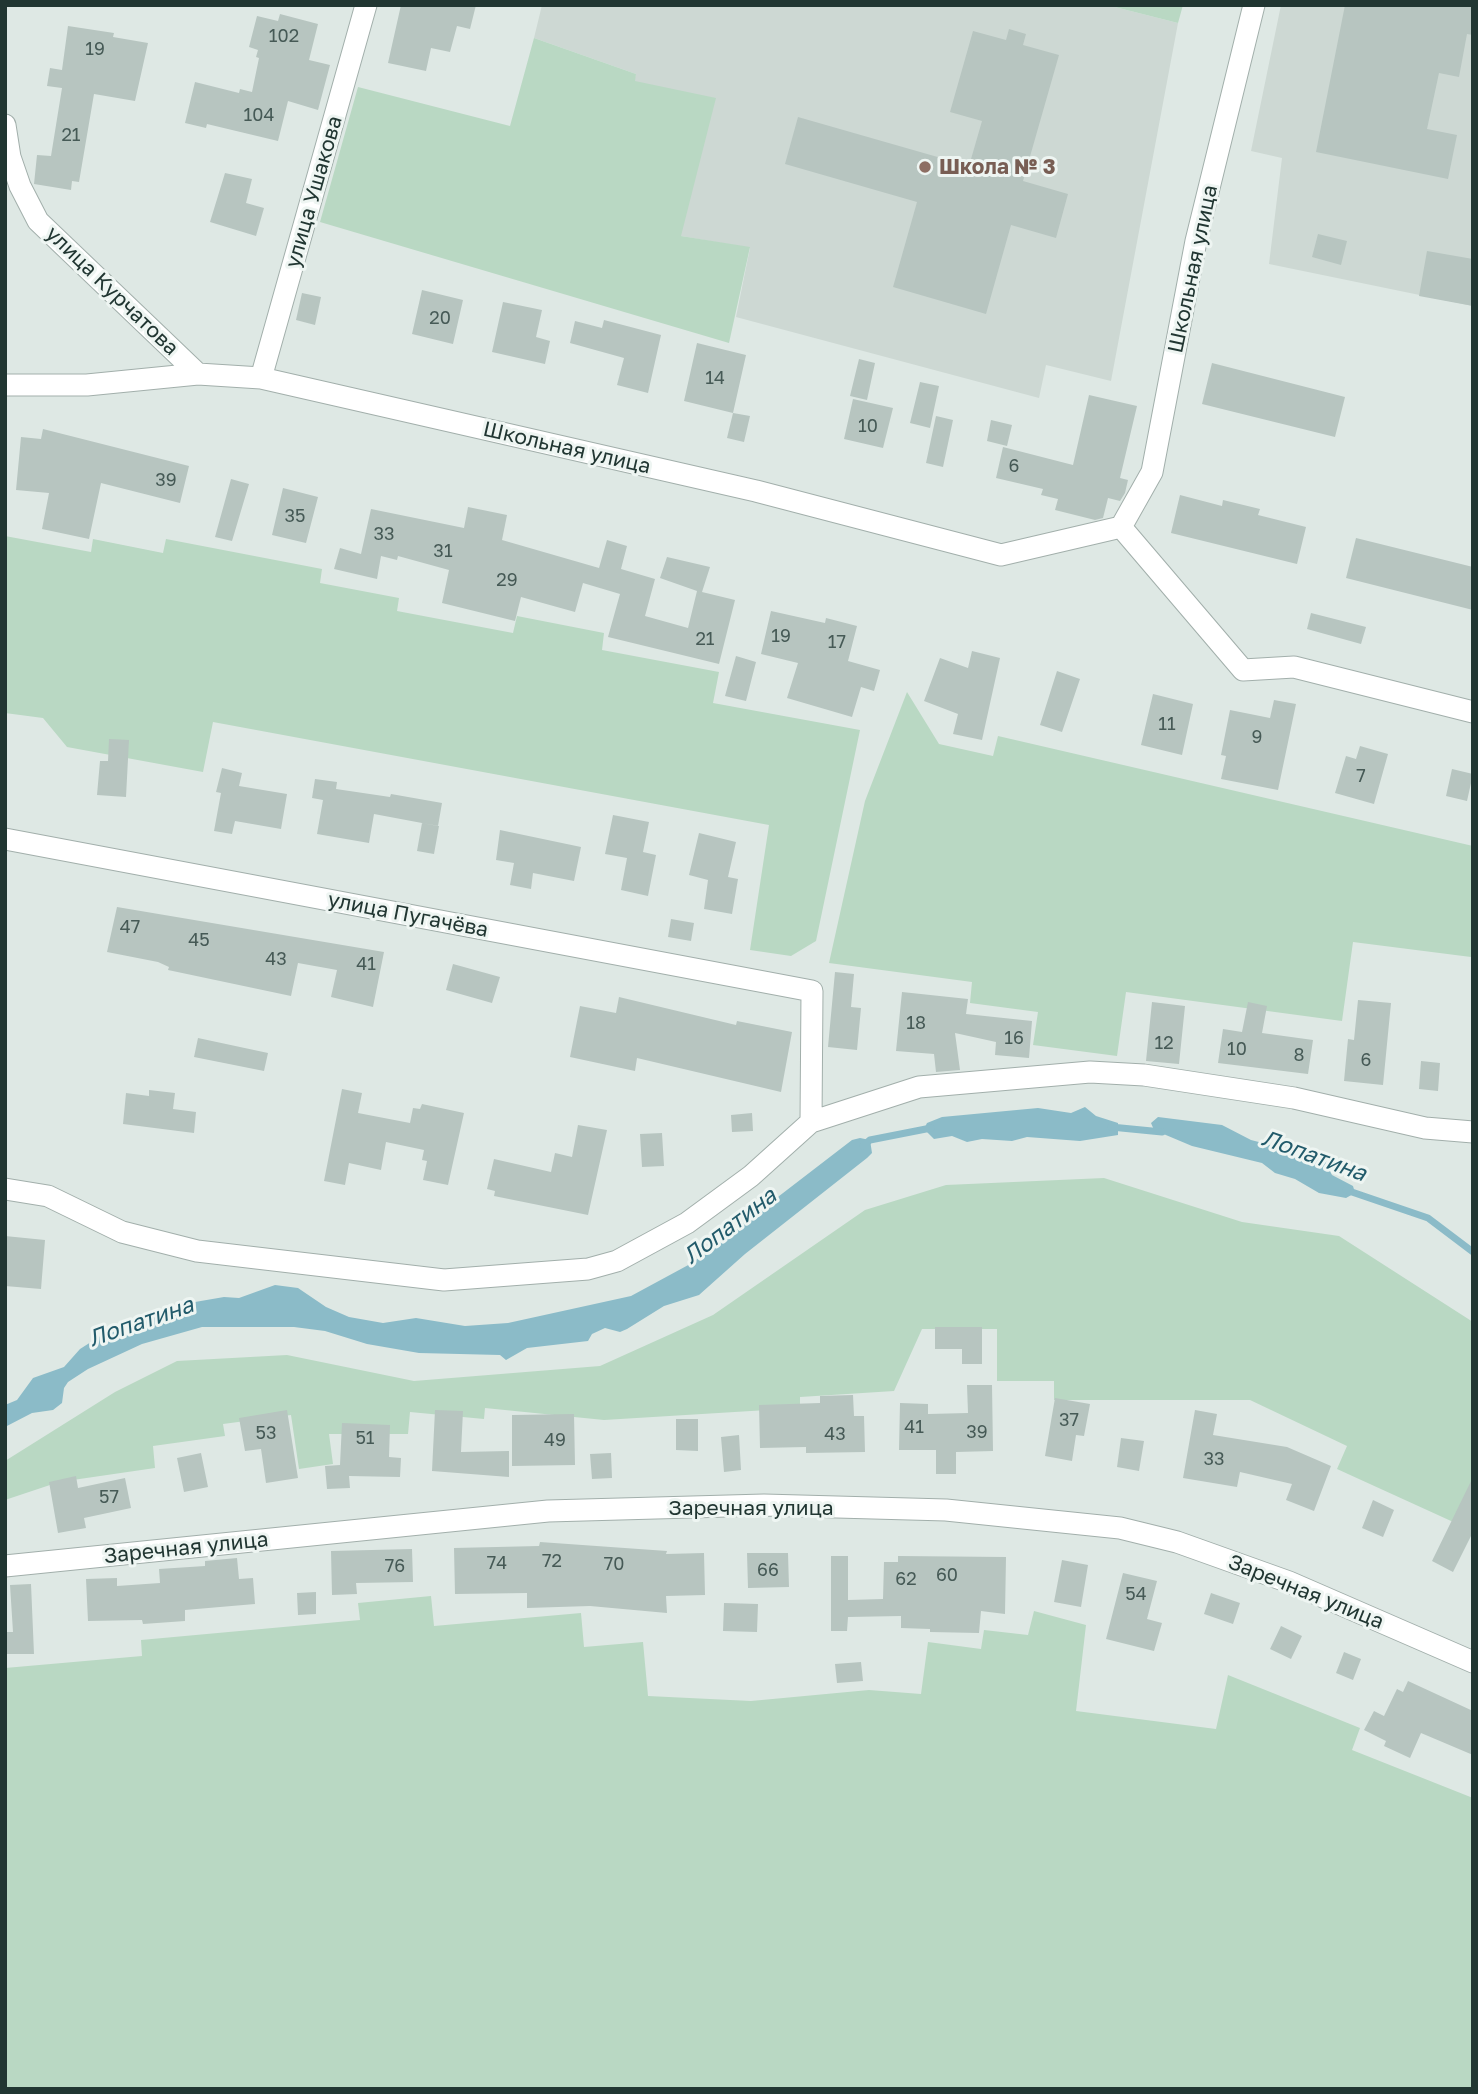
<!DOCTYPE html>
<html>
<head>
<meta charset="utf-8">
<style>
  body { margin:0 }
  #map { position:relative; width:1478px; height:2094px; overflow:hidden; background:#dee8e4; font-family:"Golos Text",sans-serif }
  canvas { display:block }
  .frame { position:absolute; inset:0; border:7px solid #213632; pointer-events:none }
</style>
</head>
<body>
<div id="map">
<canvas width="1478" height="2094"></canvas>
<div class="frame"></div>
</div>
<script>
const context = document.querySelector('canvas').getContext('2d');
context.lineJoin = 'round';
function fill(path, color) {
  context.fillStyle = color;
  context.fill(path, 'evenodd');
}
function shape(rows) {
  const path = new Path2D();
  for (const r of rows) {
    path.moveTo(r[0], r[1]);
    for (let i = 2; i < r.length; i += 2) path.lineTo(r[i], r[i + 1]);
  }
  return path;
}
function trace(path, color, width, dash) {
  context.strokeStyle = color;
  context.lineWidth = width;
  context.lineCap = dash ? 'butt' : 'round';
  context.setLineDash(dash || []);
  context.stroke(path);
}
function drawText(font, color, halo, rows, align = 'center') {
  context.font = font + ' "Golos Text",sans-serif';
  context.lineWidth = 6;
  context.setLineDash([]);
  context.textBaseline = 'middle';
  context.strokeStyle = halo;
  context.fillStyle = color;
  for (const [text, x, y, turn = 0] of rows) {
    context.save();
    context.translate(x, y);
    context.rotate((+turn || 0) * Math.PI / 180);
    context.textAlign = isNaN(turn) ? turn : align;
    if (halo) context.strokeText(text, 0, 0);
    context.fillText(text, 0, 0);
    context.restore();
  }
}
const built = shape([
  [542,5,1107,5,1178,23,1111,381,1046,365,1039,398,736,317,750,248,681,236,634,81,636,74,534,38],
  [1281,5,1473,5,1473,306,1269,264,1282,158,1251,151]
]);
const green = shape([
  [1107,5,1183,5,1178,23],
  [534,38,636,74,635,81,716,98,681,236,750,247,729,343,320,222,358,87,510,126],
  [5,536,91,552,93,539,163,553,166,539,322,569,320,583,399,598,397,611,513,633,517,616,604,633,602,650,719,672,713,703,860,730,816,941,791,956,750,950,769,825,213,722,203,772,67,747,43,718,5,713],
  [907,692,939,744,993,756,998,736,1473,846,1471,957,1353,942,1342,1021,1126,992,1117,1056,1033,1045,1038,1012,970,1003,972,982,829,963,865,801],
  [1104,1178,1242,1222,1339,1236,1473,1322,1473,1531,1337,1469,1347,1446,1250,1400,1054,1400,1054,1381,997,1381,997,1329,922,1329,894,1391,800,1397,800,1408,604,1420,485,1408,484,1419,410,1412,408,1434,329,1434,333,1464,299,1469,291,1415,223,1424,225,1436,153,1446,155,1468,59,1482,5,1500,5,1461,115,1392,177,1361,287,1355,414,1381,600,1366,713,1315,865,1210,946,1185],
  [431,1596,434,1626,581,1613,584,1647,643,1642,648,1696,751,1701,869,1690,921,1694,928,1642,981,1649,984,1630,1028,1635,1034,1611,1086,1625,1076,1711,1216,1729,1228,1675,1360,1728,1352,1750,1473,1798,1473,2089,5,2089,5,1668,142,1656,141,1640,360,1620,358,1603]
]);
const water = shape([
  [1085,1107,1096,1116,1118,1123,1118,1135,1080,1141,1027,1137,1012,1141,982,1139,967,1142,952,1136,934,1139,924,1129,927,1123,942,1117,1038,1108,1071,1113],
  [1158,1117,1222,1125,1251,1140,1317,1157,1325,1161,1332,1175,1353,1186,1355,1193,1346,1198,1319,1193,1295,1179,1275,1173,1262,1163,1192,1146,1154,1130,1151,1123],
  [860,1138,870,1140,872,1153,867,1158,745,1254,699,1295,664,1306,627,1329,620,1332,605,1328,592,1334,588,1341,527,1348,506,1360,500,1355,419,1353,367,1344,325,1331,294,1327,202,1327,142,1344,88,1369,68,1382,64,1388,62,1403,53,1410,32,1413,5,1427,5,1405,17,1400,33,1378,64,1367,80,1349,102,1335,133,1327,163,1312,195,1302,224,1297,239,1298,275,1285,298,1288,326,1307,349,1317,383,1323,416,1318,465,1326,508,1323,631,1296,692,1263,852,1140]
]);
const stream = shape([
  [1111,1127,1162,1132],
  [863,1146,870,1140,931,1128],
  [1346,1190,1428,1218,1473,1252]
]);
const building = shape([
  [401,5,476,5,470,29,457,26,450,52,431,48,426,71,388,63],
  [1345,5,1473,5,1473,35,1467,34,1459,77,1439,73,1427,129,1457,135,1448,179,1316,152],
  [280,14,318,24,309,60,330,65,318,110,288,101,278,141,207,124,206,128,185,123,195,82,239,93,240,89,252,92,259,58,256,57,258,50,249,47,257,16,278,21],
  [68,26,114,33,113,37,148,43,135,101,94,94,79,182,72,181,71,190,34,184,37,155,51,156,62,88,47,86,50,68,62,70],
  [1009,29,1026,34,1023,45,1059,55,1023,181,1068,194,1056,238,1011,225,986,314,893,287,917,202,785,164,798,117,969,166,982,121,950,112,973,31,1006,40],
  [225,173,252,179,246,203,264,208,256,236,210,222],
  [1318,234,1347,241,1341,265,1312,257],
  [1427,251,1473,259,1473,306,1419,296],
  [422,290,463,300,453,344,412,334],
  [302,293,321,297,315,325,296,320],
  [503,302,542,310,536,337,550,341,545,364,492,352],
  [604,320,661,335,648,393,617,385,624,358,570,343,575,321,602,328],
  [697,343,746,355,733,413,684,401],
  [859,359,875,363,867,400,850,396],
  [1212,363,1345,397,1335,437,1202,404],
  [920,382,939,386,930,428,910,423],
  [1089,395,1137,406,1120,478,1128,480,1125,493,1120,501,1108,498,1103,518,1095,520,1055,510,1058,499,1041,495,1043,489,996,478,1003,447,1073,465],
  [853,399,893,408,883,448,844,439],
  [733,413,750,416,744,442,727,438],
  [936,416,953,420,943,467,926,463],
  [991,420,1012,425,1007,446,987,441],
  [43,429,189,466,180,503,101,483,89,539,42,529,49,493,16,490,21,437,41,439],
  [231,479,249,484,232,541,215,537],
  [283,488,318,497,306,543,272,535],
  [1180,495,1222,506,1223,500,1260,509,1258,515,1306,527,1297,564,1171,533],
  [468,507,507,515,502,540,599,568,607,540,627,546,621,569,655,579,645,616,688,628,697,591,660,578,667,557,710,567,702,592,735,600,719,664,608,637,620,594,583,583,575,612,521,597,515,621,442,603,449,570,398,556,397,560,381,556,377,579,334,569,340,548,361,554,371,509,464,528],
  [1356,538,1473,567,1473,610,1346,578],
  [771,611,825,623,826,618,857,626,848,661,880,670,874,691,861,687,852,717,787,698,798,663,761,654],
  [1311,613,1366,627,1361,644,1307,629],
  [972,651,1000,658,982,740,953,734,958,714,924,701,940,658,968,668],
  [736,656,756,662,746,701,725,696],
  [1057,671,1080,679,1062,732,1040,725],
  [1153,694,1193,704,1182,755,1141,745],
  [1274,700,1296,704,1278,790,1221,779,1226,756,1221,755,1230,710,1270,718],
  [109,739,129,740,126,797,97,795,100,761,108,761],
  [1360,746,1388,754,1374,804,1335,793,1346,756,1356,759],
  [222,768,242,773,239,786,287,794,281,829,235,821,232,834,214,831,221,793,216,792],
  [1452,769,1473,774,1467,801,1446,796],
  [315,779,337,782,336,789,390,797,391,794,442,803,438,826,374,814,369,843,317,834,323,800,312,798],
  [613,815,649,822,643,852,656,855,648,896,621,890,627,858,605,854],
  [422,823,439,826,434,854,417,851],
  [500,830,581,847,574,881,533,873,531,889,510,885,514,863,496,860],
  [699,833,736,842,728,877,738,879,732,914,704,909,708,880,689,875],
  [117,907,384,952,373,1007,331,997,337,970,298,963,291,996,168,970,169,967,158,962,107,952],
  [671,919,694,923,691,941,668,937],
  [453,964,500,977,492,1003,446,990],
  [835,972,854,974,851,1007,861,1008,857,1050,828,1047],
  [902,992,968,999,966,1014,1032,1021,1029,1058,995,1055,996,1042,955,1033,960,1070,936,1072,934,1054,896,1051],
  [619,997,736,1025,737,1021,792,1032,781,1092,637,1058,635,1071,570,1057,580,1006,616,1013],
  [1358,1000,1391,1003,1383,1085,1344,1081,1348,1039,1354,1040],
  [1152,1002,1185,1006,1179,1064,1146,1061],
  [1248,1002,1267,1006,1262,1033,1313,1040,1308,1074,1218,1063,1223,1029,1242,1032],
  [198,1038,268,1053,264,1071,194,1057],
  [1421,1061,1440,1063,1438,1091,1419,1089],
  [342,1089,362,1093,358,1113,410,1123,413,1108,420,1109,422,1104,464,1113,448,1185,423,1180,427,1161,422,1160,424,1150,386,1142,381,1170,349,1163,345,1185,324,1181],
  [149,1090,175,1093,173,1109,196,1112,194,1133,123,1124,126,1093,149,1096],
  [752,1113,753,1131,732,1132,731,1115],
  [578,1125,607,1130,588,1215,494,1196,495,1191,487,1189,494,1159,551,1172,555,1153,572,1157],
  [662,1133,664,1166,642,1167,640,1134],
  [5,1236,45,1240,41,1289,5,1286],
  [935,1327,982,1327,982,1364,962,1364,962,1349,935,1349],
  [967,1385,992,1385,993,1451,956,1452,956,1474,936,1474,936,1450,899,1450,900,1403,928,1404,928,1414,968,1413],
  [853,1395,854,1416,864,1416,865,1452,806,1453,806,1447,760,1448,759,1405,820,1403,820,1396],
  [1055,1398,1090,1404,1084,1436,1076,1435,1072,1461,1045,1456],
  [287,1410,298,1478,266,1483,261,1449,245,1451,239,1418],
  [435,1410,463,1411,461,1452,509,1451,509,1477,432,1471],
  [1195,1410,1217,1414,1213,1435,1287,1447,1331,1466,1314,1511,1286,1500,1292,1484,1240,1472,1237,1487,1183,1478],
  [574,1414,575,1465,512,1466,512,1415],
  [676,1419,698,1419,698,1451,676,1450],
  [342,1423,390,1425,389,1457,401,1458,400,1477,349,1476,350,1488,327,1489,325,1466,340,1465],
  [739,1435,741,1470,724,1472,721,1437],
  [1121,1438,1144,1441,1139,1471,1117,1467],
  [201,1453,208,1487,184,1492,177,1458],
  [611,1453,612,1478,592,1479,590,1454],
  [76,1476,78,1488,125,1478,131,1508,84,1518,86,1528,58,1533,49,1482],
  [1473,1477,1473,1532,1453,1572,1432,1561],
  [1373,1500,1394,1510,1383,1537,1362,1528],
  [540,1542,667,1551,666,1554,704,1553,705,1595,666,1596,667,1613,590,1606,527,1608,527,1593,455,1594,454,1548,539,1546],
  [412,1549,413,1582,356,1583,357,1594,332,1595,331,1551],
  [747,1553,788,1553,789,1587,748,1588],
  [831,1556,848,1556,848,1600,883,1599,884,1562,898,1562,898,1556,1006,1557,1005,1614,981,1611,979,1633,930,1632,930,1629,901,1628,901,1616,848,1617,847,1631,831,1631],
  [237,1558,239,1579,253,1578,255,1604,185,1610,185,1621,143,1624,142,1620,88,1621,86,1579,117,1578,117,1586,160,1583,159,1569,205,1566,205,1561],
  [1062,1560,1088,1565,1081,1607,1054,1602],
  [1123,1573,1157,1581,1147,1619,1162,1623,1154,1651,1106,1639],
  [31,1584,34,1654,5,1654,5,1632,13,1632,10,1585],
  [316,1592,316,1614,298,1615,297,1593],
  [1211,1593,1240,1603,1233,1624,1204,1614],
  [724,1603,758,1604,757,1632,723,1631],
  [1281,1626,1302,1636,1291,1659,1270,1649],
  [1344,1652,1361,1659,1353,1680,1336,1673],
  [861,1662,863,1681,837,1683,835,1664],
  [1408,1681,1473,1711,1473,1755,1421,1733,1410,1758,1384,1746,1386,1741,1364,1730,1374,1711,1384,1716,1397,1689,1403,1692]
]);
const minor = shape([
  [5,125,10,157,20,186,38,221,198,374],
  [261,378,366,5],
  [5,385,87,385,198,374,261,378,756,491,1001,555,1121,527,1243,670,1294,667,1473,712],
  [1121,527,1152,472,1196,241,1254,5],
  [5,839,812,991,811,1122],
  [5,1189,48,1196,122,1232,197,1251,444,1280,588,1269,617,1261,687,1223,751,1176,811,1122,919,1087,1090,1072,1144,1075,1294,1098,1425,1128,1473,1132],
  [5,1566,548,1511,764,1505,946,1510,1120,1528,1177,1542,1289,1582,1473,1662]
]);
const markers = [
  [925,167,7,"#8d6e63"]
];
const numberNames = [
  ["102",284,36],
  ["19",95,49],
  ["104",259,115],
  ["21",71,135],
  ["20",440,318],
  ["14",715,378],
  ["10",868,426],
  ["6",1014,466],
  ["39",166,480],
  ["35",295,516],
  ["33",384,534],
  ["31",443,551],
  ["29",507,580],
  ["19",781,636],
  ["21",705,639],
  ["17",837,642],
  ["11",1167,724],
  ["9",1257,737],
  ["7",1361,776],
  ["47",130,927],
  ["45",199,940],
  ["43",276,959],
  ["41",366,964],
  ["18",916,1023],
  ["16",1014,1038],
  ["12",1164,1043],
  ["10",1237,1049],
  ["8",1299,1055],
  ["6",1366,1060],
  ["37",1069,1420],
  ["41",914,1427],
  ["39",977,1432],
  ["53",266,1433],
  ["43",835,1434],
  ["51",365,1438],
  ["49",555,1440],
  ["33",1214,1459],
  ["57",109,1497],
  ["72",552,1561],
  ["74",497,1563],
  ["70",614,1564],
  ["76",395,1566],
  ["66",768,1570],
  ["60",947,1575],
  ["62",906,1579],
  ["54",1136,1594]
];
const educationNames = [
  ["Школа № 3",939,167]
];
const streetNames = [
  ["улица Ушакова",314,192,-74],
  ["Школьная улица",1193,269,-78],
  ["улица Курчатова",112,291,44],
  ["Школьная улица",567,448,13],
  ["улица Пугачёва",408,915,11],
  ["Заречная улица",751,1508],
  ["Заречная улица",186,1548,-6],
  ["Заречная улица",1306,1592,22]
];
const waterNames = [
  ["Лопатина",1314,1156,20],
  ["Лопатина",730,1226,-37],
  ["Лопатина",141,1322,-19]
];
fill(built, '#cdd8d3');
fill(green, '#b9d8c3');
fill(water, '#8bbbc8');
trace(stream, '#8bbbc8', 7);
fill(building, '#b7c5c0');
trace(minor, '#a2afab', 23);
trace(minor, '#fff', 21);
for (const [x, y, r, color] of markers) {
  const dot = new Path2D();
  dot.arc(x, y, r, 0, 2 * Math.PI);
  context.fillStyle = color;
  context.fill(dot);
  trace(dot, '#eef5f2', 2.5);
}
drawText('18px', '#465a56', null, numberNames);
drawText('bold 21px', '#785e54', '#eef5f2', educationNames, 'left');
drawText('21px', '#213632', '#eef5f2', streetNames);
drawText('italic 23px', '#225b6b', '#eef5f2', waterNames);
</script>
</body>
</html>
